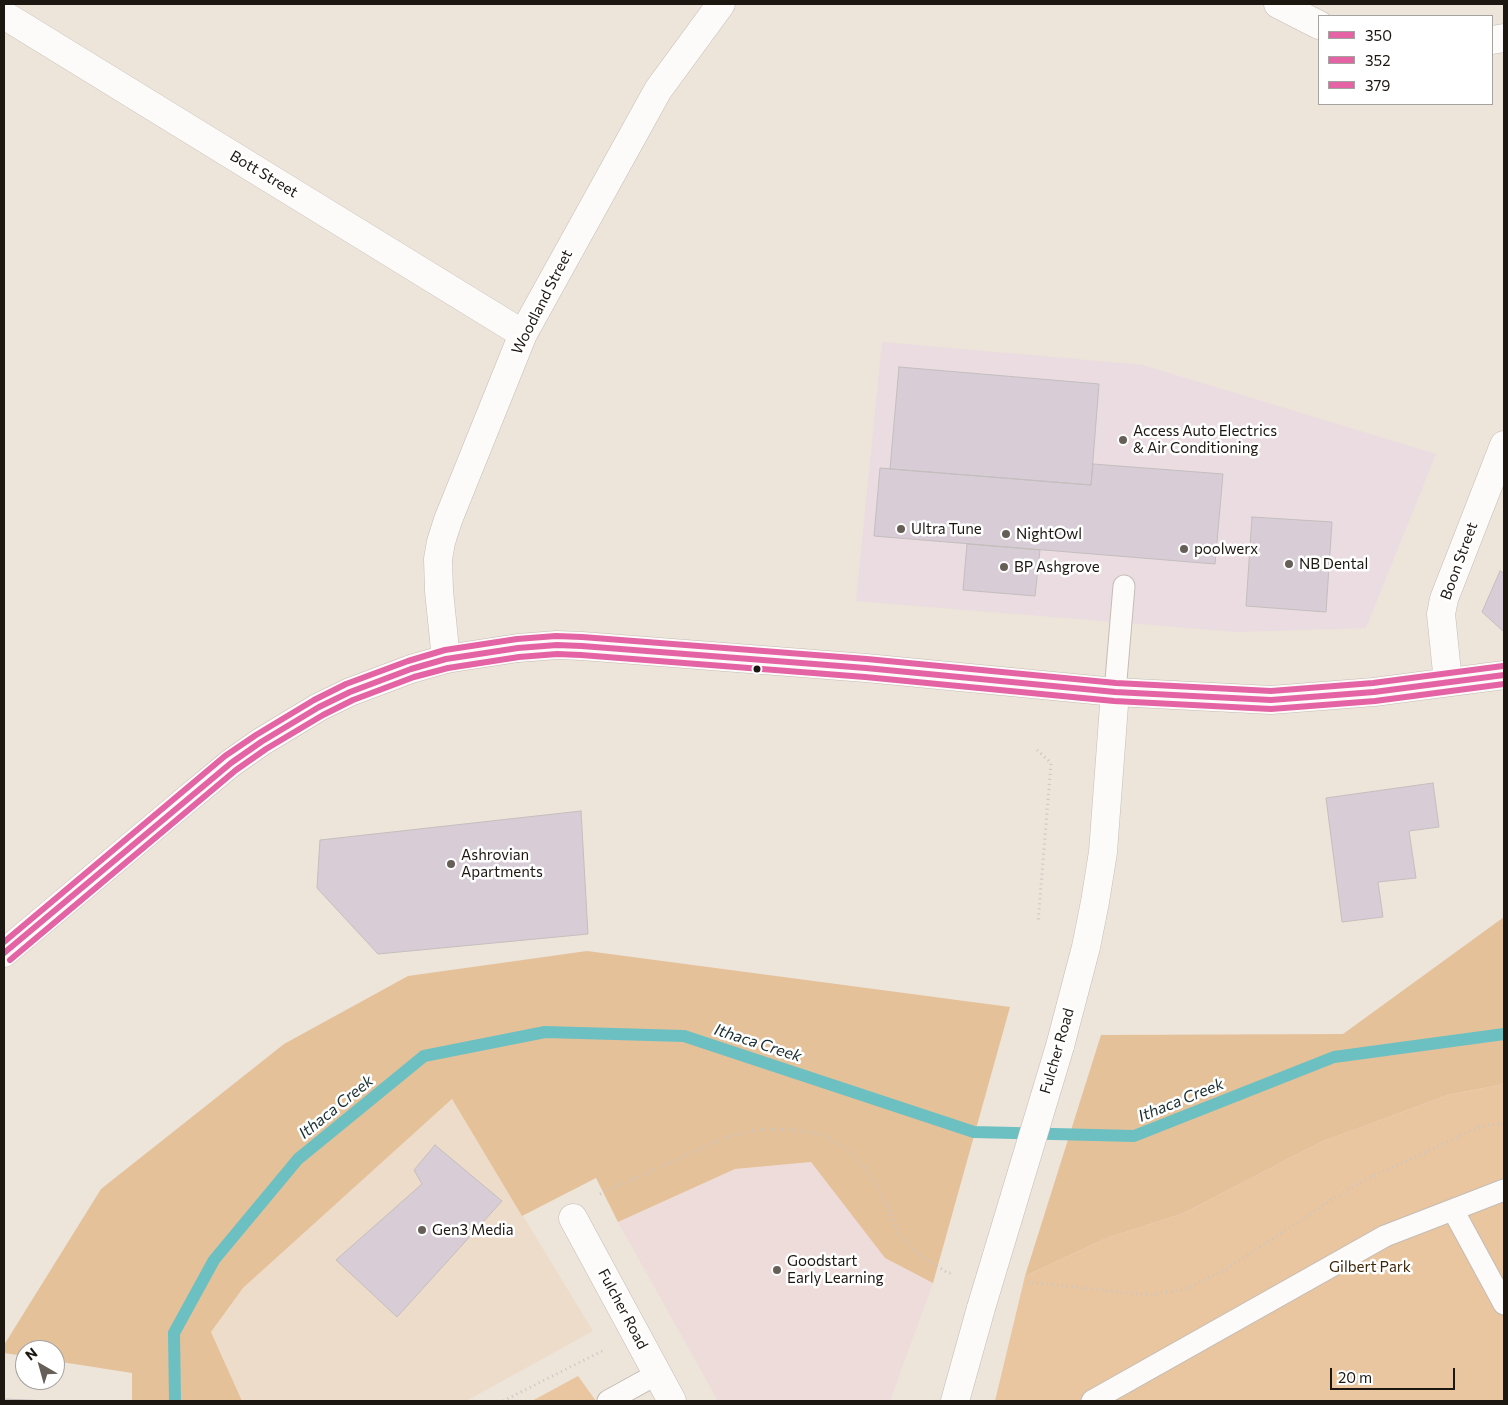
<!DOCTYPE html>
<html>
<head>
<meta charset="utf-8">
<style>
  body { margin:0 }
  #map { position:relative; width:1508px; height:1405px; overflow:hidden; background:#ede4da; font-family:Commissioner,sans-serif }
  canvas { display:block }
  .frame { position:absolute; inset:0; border:5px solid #1d1711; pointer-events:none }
  .legend { position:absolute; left:1318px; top:15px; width:175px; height:90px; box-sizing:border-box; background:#fff; border:1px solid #a5a2a0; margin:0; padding:6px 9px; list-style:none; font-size:15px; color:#1d1711 }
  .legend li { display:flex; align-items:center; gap:10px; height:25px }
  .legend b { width:25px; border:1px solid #a5a2a0 }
  .north { position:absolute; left:15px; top:1340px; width:50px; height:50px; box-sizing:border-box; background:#fff; border:1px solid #a5a2a0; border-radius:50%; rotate:322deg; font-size:14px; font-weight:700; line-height:20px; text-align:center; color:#1d1711 }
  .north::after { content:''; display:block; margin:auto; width:18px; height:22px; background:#665f57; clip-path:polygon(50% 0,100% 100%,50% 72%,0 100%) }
  .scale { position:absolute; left:1330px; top:1368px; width:125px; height:22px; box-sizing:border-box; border:2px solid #1d1711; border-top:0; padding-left:6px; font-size:15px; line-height:18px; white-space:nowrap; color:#1d1711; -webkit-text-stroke:4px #fff; paint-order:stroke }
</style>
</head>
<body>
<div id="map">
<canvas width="1508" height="1405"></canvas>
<div class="frame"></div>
<ul class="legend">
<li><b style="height:6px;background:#e463a4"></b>350</li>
<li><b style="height:6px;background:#e463a4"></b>352</li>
<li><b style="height:6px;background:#e463a4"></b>379</li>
</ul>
<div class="north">N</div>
<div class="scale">20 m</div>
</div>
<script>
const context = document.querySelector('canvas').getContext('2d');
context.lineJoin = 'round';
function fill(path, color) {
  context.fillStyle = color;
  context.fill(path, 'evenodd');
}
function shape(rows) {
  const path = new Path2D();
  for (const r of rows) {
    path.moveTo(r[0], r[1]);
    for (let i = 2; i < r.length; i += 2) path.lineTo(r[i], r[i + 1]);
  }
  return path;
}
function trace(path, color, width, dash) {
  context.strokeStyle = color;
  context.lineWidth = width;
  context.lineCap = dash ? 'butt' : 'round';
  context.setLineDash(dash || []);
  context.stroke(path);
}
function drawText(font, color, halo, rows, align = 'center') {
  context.font = font + ' Commissioner,sans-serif';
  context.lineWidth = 5;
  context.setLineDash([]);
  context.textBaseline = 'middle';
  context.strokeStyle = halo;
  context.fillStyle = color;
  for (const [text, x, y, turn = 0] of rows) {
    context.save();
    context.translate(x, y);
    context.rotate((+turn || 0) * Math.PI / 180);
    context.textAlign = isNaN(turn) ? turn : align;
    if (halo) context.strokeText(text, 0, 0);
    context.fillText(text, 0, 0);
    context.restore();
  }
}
const commercial = shape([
  [882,342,1143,365,1436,454,1366,628,1238,632,856,601]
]);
const built = shape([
  [452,1099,593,1331,466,1401,242,1401,211,1332,243,1288]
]);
const education = shape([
  [812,1162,885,1258,933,1283,890,1401,718,1401,618,1222,735,1169]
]);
const green = shape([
  [1504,1084,1504,1401,995,1401,1025,1276,1107,1238,1184,1213,1321,1142,1448,1095],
  [578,1376,596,1401,532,1401]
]);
const forest = shape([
  [1504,917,1504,1084,1448,1095,1321,1142,1184,1213,1107,1238,1025,1276,1101,1035,1343,1034],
  [587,951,1010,1007,933,1283,885,1258,811,1162,735,1169,618,1222,596,1178,522,1216,452,1099,243,1288,211,1332,242,1401,132,1401,132,1373,55,1361,55,1350,25,1350,25,1356,4,1353,4,1345,101,1189,284,1044,408,976]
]);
const stream = shape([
  [175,1401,174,1333,214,1260,298,1159,424,1056,545,1032,684,1036,974,1132,1134,1136,1334,1057,1504,1034]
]);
const building = shape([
  [899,367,1099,384,1091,485,890,469,899,367],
  [1093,464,1223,474,1215,564,874,536,880,468,1091,485,1093,464],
  [1252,517,1332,522,1326,612,1246,606,1252,517],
  [967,544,1040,550,1035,596,963,590,967,544],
  [1500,571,1504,573,1504,632,1482,612,1500,571],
  [1433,783,1439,827,1409,831,1416,878,1378,882,1383,917,1342,922,1326,798,1433,783],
  [581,811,588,934,378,954,317,888,320,840,581,811],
  [435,1145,502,1201,397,1317,336,1260,422,1184,414,1170,435,1145],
  [4,1399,49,1401,4,1401,4,1399]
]);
const path = shape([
  [1037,750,1051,763,1038,923],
  [600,1194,724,1138,756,1130,789,1129,825,1135,850,1151,873,1179,887,1205,899,1234,918,1254,948,1273,954,1273],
  [1027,1282,1148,1295,1182,1290,1223,1271,1353,1186,1479,1127,1504,1123],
  [503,1401,604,1350]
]);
const service = shape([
  [1115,692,1124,586],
  [1453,1210,1504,1304],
  [608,1401,657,1374],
  [1092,1401,1385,1236,1504,1190]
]);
const minor = shape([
  [1278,4,1319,25],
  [4,15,523,334],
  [1492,40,1504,38],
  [446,659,439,591,438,559,441,542,448,520,523,334,658,90,721,4],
  [1448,682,1441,614,1444,599,1504,445],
  [573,1218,672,1401]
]);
const tertiary = shape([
  [1060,1046,1086,947,1095,902,1103,852,1115,692],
  [955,1401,981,1308]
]);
const primary = shape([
  [4,953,185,801,231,763,261,742,319,707,350,692,411,669,446,659,518,648,557,645,582,646,866,668,1115,692,1271,700,1374,692,1504,675]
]);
const tertiaryBridge = shape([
  [981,1308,1060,1046]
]);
const bus1 = shape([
  [4,953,231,763,261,742,319,707,350,692,411,669,446,659,518,648,557,645,582,646,866,668,1115,692,1271,700,1374,692,1504,675]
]);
const bus2 = shape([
  [10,960,236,770,266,749,323,715,353,700,414,677,448,668,519,657,557,654,581,655,865,677,1114,701,1271,709,1375,701,1504,684]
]);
const bus3 = shape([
  [4,942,225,756,256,735,314,700,346,684,408,661,445,650,517,639,556,636,582,637,867,659,1116,683,1271,691,1373,683,1503,666]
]);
const markers = [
  [1123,440,5,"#665f57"],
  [901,529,5,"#665f57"],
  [1006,534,5,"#665f57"],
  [1184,549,5,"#665f57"],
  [1289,564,5,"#665f57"],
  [1004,567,5,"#665f57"],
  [757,669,4.5,"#1d1711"],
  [451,864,5,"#665f57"],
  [422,1230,5,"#665f57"],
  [777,1270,5,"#665f57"]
];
const streetNames = [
  ["Bott Street",264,174,31],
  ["Woodland Street",542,302,-63],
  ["Boon Street",1459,561,-70],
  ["Fulcher Road",1057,1051,-74],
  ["Fulcher Road",623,1309,62]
];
const poiNames = [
  ["Access Auto Electrics",1133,431],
  ["& Air Conditioning",1133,448],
  ["Ultra Tune",911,529],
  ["NightOwl",1016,534],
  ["poolwerx",1194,549],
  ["NB Dental",1299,564],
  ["BP Ashgrove",1014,567],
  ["Ashrovian",461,855],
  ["Apartments",461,872],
  ["Gen3 Media",432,1230],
  ["Goodstart",787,1261],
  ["Early Learning",787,1278]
];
const parkNames = [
  ["Gilbert Park",1370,1267]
];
const waterNames = [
  ["Ithaca Creek",758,1043,18],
  ["Ithaca Creek",1181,1100,-22],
  ["Ithaca Creek",336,1107,-39]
];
fill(commercial, '#ebdce1');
fill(built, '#eedccb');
fill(education, '#eedcdb');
fill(green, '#e9c6a0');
fill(forest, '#e5c19a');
trace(stream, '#6cc0c2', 12);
fill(building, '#d8cdd6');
trace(building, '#c4bebd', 1);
trace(service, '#c4bcb5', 23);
trace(minor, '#c4bcb5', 29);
trace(tertiary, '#c4bcb5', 29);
trace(primary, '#c4bcb5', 29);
trace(path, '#c9c6c3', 3, [1, 4]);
trace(service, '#fcfbf9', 21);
trace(minor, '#fcfbf9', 28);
trace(tertiary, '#fcfbf9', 28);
trace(primary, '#fcfbf9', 28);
trace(tertiaryBridge, '#c4bcb5', 29, []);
trace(tertiaryBridge, '#fcfbf9', 28);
trace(bus1, '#e463a4', 6);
trace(bus2, '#e463a4', 6);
trace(bus3, '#e463a4', 6);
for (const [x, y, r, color] of markers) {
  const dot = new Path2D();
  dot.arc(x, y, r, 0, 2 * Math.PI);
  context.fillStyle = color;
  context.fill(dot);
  trace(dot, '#fff', 2);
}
drawText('15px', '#1d1711', '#fff', streetNames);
drawText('15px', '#1d1711', '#fff', poiNames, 'left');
drawText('15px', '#3d2509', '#fff', parkNames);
drawText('italic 16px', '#192e30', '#fff', waterNames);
</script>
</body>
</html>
